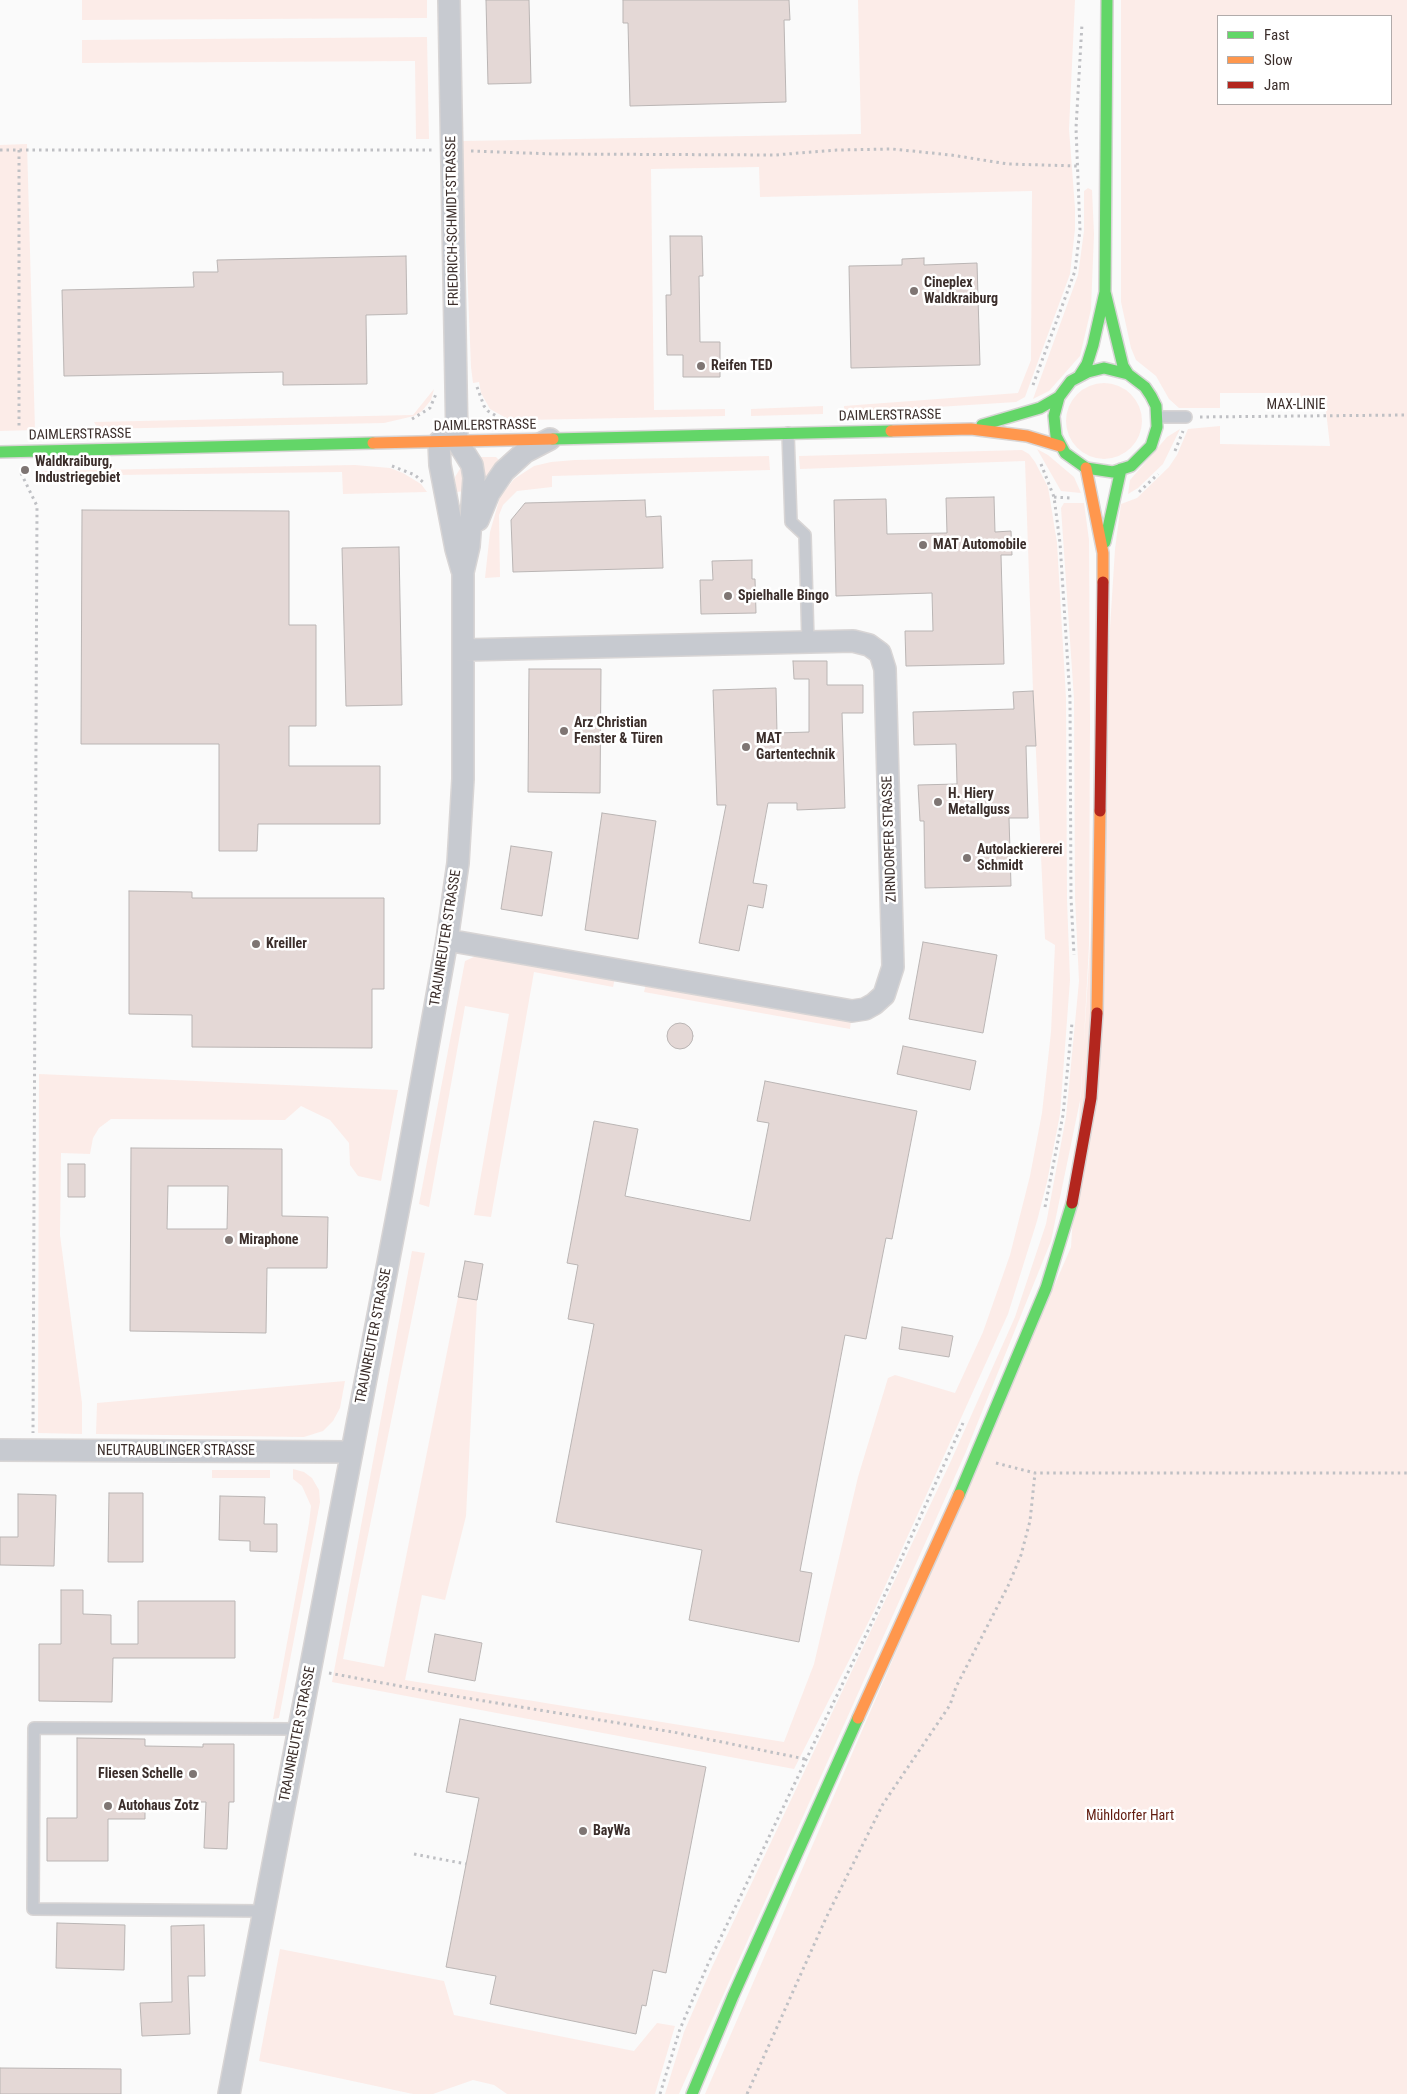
<!DOCTYPE html>
<html>
<head>
<meta charset="utf-8">
<style>
  body { margin:0 }
  #map { position:relative; width:1407px; height:2094px; overflow:hidden; background:#fafafa; font-family:"Roboto Condensed",sans-serif }
  canvas { display:block }
  .legend { position:absolute; left:1217px; top:15px; width:175px; height:90px; box-sizing:border-box; background:#fff; border:1px solid #b1abaa; margin:0; padding:6px 9px; list-style:none; font-size:15px; color:#3b2e2b }
  .legend li { display:flex; align-items:center; gap:10px; height:25px }
  .legend b { width:25px; border:1px solid #b1abaa }
</style>
</head>
<body>
<div id="map">
<canvas width="1407" height="2094"></canvas>
<ul class="legend">
<li><b style="height:6px;background:#63d668"></b>Fast</li>
<li><b style="height:6px;background:#ff974d"></b>Slow</li>
<li><b style="height:6px;background:#b3261e"></b>Jam</li>
</ul>
</div>
<script>
const context = document.querySelector('canvas').getContext('2d');
context.lineJoin = 'round';
function fill(path, color) {
  context.fillStyle = color;
  context.fill(path, 'evenodd');
}
function shape(rows) {
  const path = new Path2D();
  for (const r of rows) {
    if (r.length === 3) {
      path.moveTo(r[0] + r[2], r[1]);
      path.arc(r[0], r[1], r[2], 0, 2 * Math.PI);
      continue;
    }
    path.moveTo(r[0], r[1]);
    for (let i = 2; i < r.length; i += 2) path.lineTo(r[i], r[i + 1]);
  }
  return path;
}
function trace(path, color, width, dash) {
  context.strokeStyle = color;
  context.lineWidth = width;
  context.lineCap = dash ? 'butt' : 'round';
  context.setLineDash(dash || []);
  context.stroke(path);
}
function drawText(font, color, halo, rows, align = 'center') {
  context.font = font + ' "Roboto Condensed",sans-serif';
  context.lineWidth = 5;
  context.setLineDash([]);
  context.textBaseline = 'middle';
  context.strokeStyle = halo;
  context.fillStyle = color;
  for (const [text, x, y, turn = 0] of rows) {
    context.save();
    context.translate(x, y);
    context.rotate((+turn || 0) * Math.PI / 180);
    context.textAlign = isNaN(turn) ? turn : align;
    if (halo) context.strokeText(text, 0, 0);
    context.fillText(text, 0, 0);
    context.restore();
  }
}
const green = shape([
  [82,0,427,0,427,18,82,20],
  [858,0,1075,0,1069,129,1075,208,1075,229,1070,274,1025,397,1016,402,844,413,844,406,1018,393,1031,360,1032,191,760,197,759,167,651,169,654,410,725,409,725,416,524,420,506,418,490,409,481,393,479,382,473,383,471,367,462,141,861,134],
  [1121,0,1407,0,1407,2094,705,2094,1071,1247,1115,549,1121,504,1137,498,1169,467,1177,455,1188,429,1220,426,1220,444,1330,446,1326,411,1304,411,1300,393,1220,393,1220,408,1179,408,1169,399,1156,376,1136,360,1131,348,1121,302],
  [1218,16,1391,16,1391,104,1218,104],
  [427,37,429,139,416,139,415,61,82,63,82,40],
  [27,144,35,430,0,431,0,145],
  [1088,188,1092,190,1094,234,1091,309,1080,356,1049,391,1033,399,1078,275,1084,231,1084,191],
  [1104,421,38],
  [434,389,431,400,422,411,414,416,384,423,98,429,94,422,413,415],
  [823,406,823,414,751,416,751,409],
  [1180,429,1163,464,1138,488,1128,494,1130,480,1167,437],
  [1037,449,1048,455,1074,477,1081,493,1061,491],
  [1022,450,1029,454,1035,462,1048,487,1050,499,1057,543,1066,698,1067,899,1070,980,1060,1114,1047,1182,1037,1221,1008,1314,873,1613,794,1769,332,1682,412,1251,425,1253,343,1659,384,1667,458,1297,477,1300,466,1516,445,1600,422,1595,405,1680,784,1742,814,1664,858,1477,888,1378,895,1375,955,1393,983,1332,1010,1255,1030,1176,1042,1113,1051,1032,1055,945,1045,939,1033,691,1025,461,800,469,799,456],
  [769,456,770,470,552,476,552,487,517,491,503,505,499,515,500,577,485,578,490,532,500,497,514,479,534,466,551,462,575,460],
  [480,457,496,457,499,460,484,480,478,459],
  [355,465,390,468,403,473,421,484,427,492,343,494,342,472,42,476,42,471],
  [464,466,467,491,456,492,455,477,461,467],
  [1064,503,1084,503,1089,540,1090,723,1089,945,1081,1096,1051,1241,965,1454,679,2094,665,2094,684,2032,712,1967,950,1463,1015,1317,1046,1224,1066,1117,1079,981,1075,898,1074,699,1061,508],
  [490,955,615,978,613,987,534,972,491,1217,474,1215,509,1014,465,1006,429,1207,419,1204,465,961,476,956],
  [646,984,851,1021,850,1029,644,992],
  [39,1074,398,1090,381,1181,358,1176,350,1165,349,1143,330,1120,301,1106,285,1120,111,1119,99,1128,93,1138,90,1154,61,1153,60,1235,82,1403,82,1434,38,1433],
  [345,1381,340,1408,333,1421,323,1431,304,1437,96,1434,97,1403],
  [293,1469,304,1472,312,1478,319,1490,320,1502,279,1718,273,1719,309,1523,311,1506,302,1486,293,1479],
  [212,1470,270,1470,270,1478,212,1478],
  [280,1949,444,1981,454,2015,634,2051,657,2023,675,2026,655,2094,507,2094,494,2085,473,2080,433,2094,413,2094,259,2061]
]);
const building = shape([
  [486,0,529,0,531,83,488,84,486,0],
  [623,0,789,0,790,20,784,20,786,102,630,106,628,23,623,23,623,0],
  [670,236,702,236,703,276,699,276,700,342,720,342,720,377,683,377,683,355,667,355,666,295,671,295,670,236],
  [406,256,407,314,366,315,367,384,283,385,283,372,64,376,62,290,194,287,193,272,218,272,217,260,406,256],
  [924,258,924,265,977,263,980,365,851,368,849,266,902,265,902,259,924,258],
  [994,497,995,532,1011,531,1012,555,1001,555,1004,664,906,666,905,631,933,631,932,593,836,596,834,500,886,499,887,534,947,533,946,498,994,497],
  [645,500,646,517,661,516,663,568,513,572,511,520,525,503,645,500],
  [82,510,289,511,289,625,316,625,316,726,289,726,289,766,380,766,380,824,258,824,257,851,219,851,219,744,81,744,82,510],
  [399,547,402,705,346,706,342,548,399,547],
  [752,560,752,579,755,579,756,613,701,614,700,580,713,580,712,561,752,560],
  [793,661,827,661,827,685,863,685,863,713,842,713,845,808,797,810,797,803,768,803,753,883,767,885,763,908,748,905,739,951,699,943,726,805,717,805,713,690,776,688,777,733,809,732,809,679,794,679,793,661],
  [529,669,601,669,600,793,528,792,529,669],
  [1033,691,1036,746,1026,746,1028,818,1009,818,1011,886,925,888,924,821,920,821,918,785,957,784,956,744,914,745,913,712,1014,709,1013,692,1033,691],
  [602,813,656,821,638,939,585,930,602,813],
  [511,846,552,852,542,916,501,909,511,846],
  [129,891,192,892,192,898,384,898,384,989,372,989,372,1048,192,1047,192,1015,129,1014,129,891],
  [923,942,997,955,983,1033,909,1019,923,942],
  [680,1036,13],
  [903,1046,976,1061,970,1090,897,1074,903,1046],
  [765,1081,917,1111,892,1239,886,1238,866,1339,845,1335,800,1571,812,1573,799,1642,689,1620,702,1550,556,1522,594,1324,568,1319,578,1265,567,1263,594,1121,638,1129,625,1196,750,1221,769,1123,757,1121,765,1081],
  [131,1148,282,1149,282,1216,328,1217,327,1268,267,1268,266,1333,130,1331,131,1148],
  [168,1186,228,1186,227,1229,167,1229,168,1186],
  [68,1164,85,1164,85,1197,68,1197,68,1164],
  [465,1261,483,1264,477,1300,458,1297,465,1261],
  [902,1327,953,1336,949,1357,899,1349,902,1327],
  [109,1493,143,1493,143,1562,108,1562,109,1493],
  [18,1494,56,1495,54,1566,0,1565,0,1537,18,1537,18,1494],
  [220,1496,265,1497,264,1524,277,1524,277,1552,250,1551,250,1541,219,1540,220,1496],
  [61,1590,83,1590,83,1614,111,1615,111,1644,138,1644,138,1601,235,1601,235,1658,113,1658,112,1702,39,1701,39,1644,61,1644,61,1590],
  [435,1634,482,1643,475,1681,428,1672,435,1634],
  [460,1719,706,1767,666,1973,653,1970,646,2006,642,2005,636,2034,490,2004,496,1976,446,1967,479,1798,446,1792,460,1719],
  [77,1738,145,1739,145,1746,203,1747,203,1744,234,1744,234,1802,229,1802,227,1849,204,1848,206,1802,145,1802,145,1819,108,1819,108,1861,47,1861,47,1818,77,1818,77,1738],
  [57,1923,125,1925,124,1970,56,1968,57,1923],
  [204,1925,205,1976,188,1976,190,2034,142,2036,140,2003,172,2002,171,1926,204,1925],
  [0,2068,121,2069,121,2094,0,2094,0,2068]
]);
const path = shape([
  [0,150,434,150],
  [19,150,19,429],
  [471,151,554,154,775,155,837,150,892,149,951,155,1008,164,1077,166],
  [1033,385,1075,271,1080,230,1076,128,1082,24],
  [477,387,484,406,488,411,498,417],
  [1200,417,1407,415],
  [412,419,430,408,436,394],
  [1175,451,1183,431],
  [1041,464,1054,497,1060,543,1070,698,1071,898,1074,955],
  [392,466,415,475,424,483],
  [21,473,37,506,33,1433],
  [1139,492,1158,474],
  [1054,497,1070,498],
  [1045,1207,1063,1115,1072,1023],
  [996,1463,1035,1473,1407,1473],
  [329,1673,448,1695,673,1732,805,1759],
  [414,1854,466,1864],
  [660,2094,680,2029,708,1964,876,1614,963,1423],
  [747,2094,826,1918,883,1804,950,1705,956,1687,1009,1584,1021,1555,1030,1521,1035,1473]
]);
const lane = shape([
  [1157,417,1186,417],
  [788,433,791,522,805,535,808,642],
  [264,1911,33,1909,34,1728,299,1729]
]);
const street = shape([
  [439,442,440,465,456,549,462,570],
  [478,520,489,493,504,471,525,452,550,439],
  [447,940,852,1011,865,1009,874,1004,884,995,893,967,885,669,880,653,869,645,853,641,464,650],
  [0,1450,352,1452],
  [229,2094,402,1190,447,940,458,863,463,779,463,572,469,546,474,478,472,465,457,441,449,0]
]);
const fast = shape([
  [1105,292,1123,366,1128,374,1145,387,1151,396,1156,406,1157,427,1151,446,1131,466,1113,472,1086,468,1065,453,1056,436,1054,416,1059,397,1071,381,1088,372,1104,368,1128,374],
  [1080,375,1087,364,1093,345,1105,292,1107,0],
  [982,425,1040,408,1059,397],
  [553,439,891,431],
  [0,452,373,443],
  [1105,542,1121,469],
  [959,1495,1046,1288,1072,1203],
  [692,2094,733,1996,858,1718]
]);
const slow = shape([
  [891,431,971,429,1027,436,1060,446],
  [373,443,553,439],
  [1086,468,1103,553,1103,582],
  [1097,1013,1100,811],
  [858,1718,959,1495]
]);
const jam = shape([
  [1100,811,1103,582],
  [1072,1203,1091,1098,1097,1013]
]);
const markers = [
  [914,291,5,"#7e7573"],
  [701,366,5,"#7e7573"],
  [25,470,5,"#7e7573"],
  [923,545,5,"#7e7573"],
  [728,596,5,"#7e7573"],
  [564,731,5,"#7e7573"],
  [746,747,5,"#7e7573"],
  [938,802,5,"#7e7573"],
  [967,858,5,"#7e7573"],
  [256,944,5,"#7e7573"],
  [229,1240,5,"#7e7573"],
  [193,1774,5,"#7e7573"],
  [108,1806,5,"#7e7573"],
  [583,1831,5,"#7e7573"]
];
const streetNames = [
  ["FRIEDRICH-SCHMIDT-STRASSE",453,221,-91],
  ["MAX-LINIE",1296,405],
  ["DAIMLERSTRASSE",890,416,-1],
  ["DAIMLERSTRASSE",485,426,-1],
  ["DAIMLERSTRASSE",80,435,-1],
  ["ZIRNDORFER STRASSE",890,839,-92],
  ["TRAUNREUTER STRASSE",446,938,-81],
  ["TRAUNREUTER STRASSE",374,1336,-79],
  ["NEUTRAUBLINGER STRASSE",176,1451],
  ["TRAUNREUTER STRASSE",298,1734,-79]
];
const poiNames = [
  ["Cineplex",924,283],
  ["Waldkraiburg",924,299],
  ["Reifen TED",711,366],
  ["Waldkraiburg,",35,462],
  ["Industriegebiet",35,478],
  ["MAT Automobile",933,545],
  ["Spielhalle Bingo",738,596],
  ["Arz Christian",574,723],
  ["Fenster & Türen",574,739],
  ["MAT",756,739],
  ["Gartentechnik",756,755],
  ["H. Hiery",948,794],
  ["Metallguss",948,810],
  ["Autolackiererei",977,850],
  ["Schmidt",977,866],
  ["Kreiller",266,944],
  ["Miraphone",239,1240],
  ["Fliesen Schelle",183,1774,"right"],
  ["Autohaus Zotz",118,1806],
  ["BayWa",593,1831]
];
const parkNames = [
  ["Mühldorfer Hart",1130,1816]
];
fill(green, '#fcece8');
fill(building, '#e4d8d6');
trace(building, '#bab5b4', 1);
trace(lane, '#d8d5d5', 14);
trace(street, '#d8d5d5', 24);
trace(fast, '#d8d5d5', 14);
trace(slow, '#d8d5d5', 14);
trace(jam, '#d8d5d5', 14);
trace(path, '#bfc0c4', 3, [2.5, 4]);
trace(lane, '#c7cad0', 11);
trace(street, '#c7cad0', 21);
trace(fast, '#63d668', 11);
trace(slow, '#ff974d', 11);
trace(jam, '#b3261e', 11);
for (const [x, y, r, color] of markers) {
  const dot = new Path2D();
  dot.arc(x, y, r, 0, 2 * Math.PI);
  context.fillStyle = color;
  context.fill(dot);
  trace(dot, '#fff', 2);
}
drawText('14px', '#3b2e2b', '#fff', streetNames);
drawText('bold 14px', '#3b2e2b', '#fff', poiNames, 'left');
drawText('14px', '#611b0e', '#fff', parkNames);
</script>
</body>
</html>
